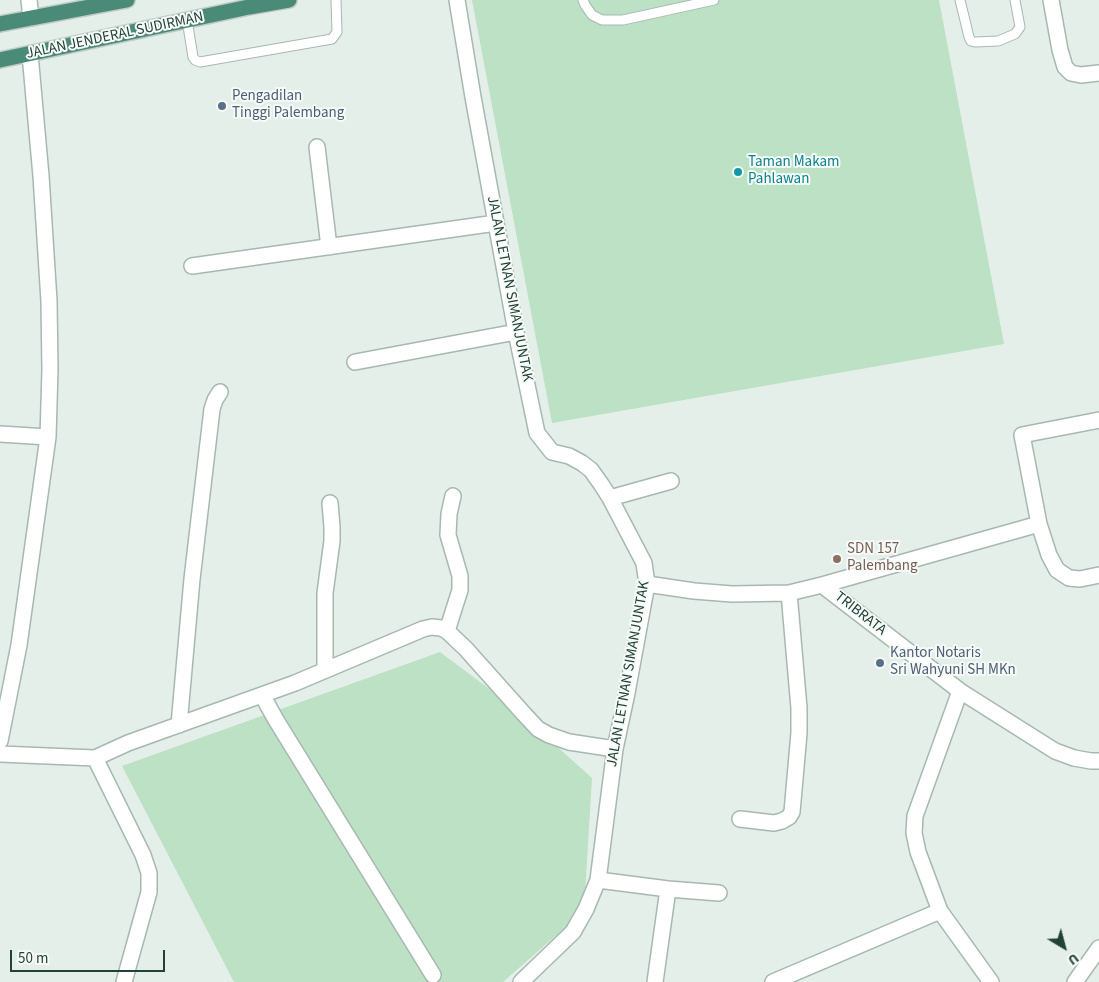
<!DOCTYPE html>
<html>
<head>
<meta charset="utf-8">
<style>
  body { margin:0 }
  #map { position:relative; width:1099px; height:982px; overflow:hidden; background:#e5efea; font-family:"Source Sans 3",sans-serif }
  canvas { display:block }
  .north { position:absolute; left:1039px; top:922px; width:50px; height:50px; -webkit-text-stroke:4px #f6fbf8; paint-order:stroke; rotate:143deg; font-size:14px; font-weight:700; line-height:20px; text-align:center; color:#234237 }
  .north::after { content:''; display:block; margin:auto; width:18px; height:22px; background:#234237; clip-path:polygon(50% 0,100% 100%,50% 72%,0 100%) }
  .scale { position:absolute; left:10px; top:950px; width:155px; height:22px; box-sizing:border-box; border:2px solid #234237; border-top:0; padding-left:6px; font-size:15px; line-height:18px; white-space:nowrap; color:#234237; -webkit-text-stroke:4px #f6fbf8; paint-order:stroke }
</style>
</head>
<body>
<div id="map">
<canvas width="1099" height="982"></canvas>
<div class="north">U</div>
<div class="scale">50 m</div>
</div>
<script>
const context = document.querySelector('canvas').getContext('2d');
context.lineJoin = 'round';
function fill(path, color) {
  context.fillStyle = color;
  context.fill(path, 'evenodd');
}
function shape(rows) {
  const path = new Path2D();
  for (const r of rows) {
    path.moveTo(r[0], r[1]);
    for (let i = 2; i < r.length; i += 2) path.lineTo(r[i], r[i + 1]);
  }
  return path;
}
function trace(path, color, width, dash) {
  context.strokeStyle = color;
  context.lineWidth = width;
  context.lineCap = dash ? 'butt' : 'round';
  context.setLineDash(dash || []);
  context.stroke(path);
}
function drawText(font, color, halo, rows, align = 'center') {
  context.font = font + ' "Source Sans 3",sans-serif';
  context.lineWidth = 4;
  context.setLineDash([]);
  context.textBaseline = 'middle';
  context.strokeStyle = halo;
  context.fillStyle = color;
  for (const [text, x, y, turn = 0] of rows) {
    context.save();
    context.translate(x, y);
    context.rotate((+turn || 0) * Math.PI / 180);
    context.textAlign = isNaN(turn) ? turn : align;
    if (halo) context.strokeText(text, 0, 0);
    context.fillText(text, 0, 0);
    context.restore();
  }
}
const green = shape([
  [472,0,939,0,1004,344,552,423],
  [440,652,511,705,592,778,584,911,503,982,234,982,122,766]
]);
const service = shape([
  [583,0,585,5,592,15,602,20,623,20,714,0],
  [960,0,969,37,971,41,975,42,998,41,1015,34,1020,27,1015,0],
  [187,20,193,57,195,60,200,62,332,39,337,32,336,0]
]);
const minor = shape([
  [29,0,31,18],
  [457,0,473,97,516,332,537,433,552,452,569,456,582,463,591,470,601,484,610,498,644,563,647,584,627,693,615,749,598,880,586,909,573,932,521,982],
  [1051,0,1060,50,1065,67,1071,73,1081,75,1099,73],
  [317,147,329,247],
  [192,266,496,223],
  [355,362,516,332],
  [1099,420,1022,435,1039,524,1049,555,1057,570,1069,578,1080,579,1099,575],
  [0,434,48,437],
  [610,498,671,481],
  [647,584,694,591,732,594,789,593,822,585,960,691,1055,751,1074,758,1091,761,1099,761],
  [822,585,1039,524],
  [447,631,460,590,460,576,448,535,449,514,453,496],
  [325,670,325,593,332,541,332,527,330,503],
  [960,691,915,816,914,833,918,852,940,911,991,982],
  [262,695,276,720,433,975],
  [179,725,192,579,212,409,215,400,220,392],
  [0,741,19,645,48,437,50,370,49,301,41,176,30,54],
  [0,754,95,758,128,743,295,683,423,629,432,627,441,628,447,631,466,649,524,714,538,729,549,735,569,742,615,749],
  [95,758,143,855,149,873,149,892,124,982],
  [740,819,774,823,782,821,789,817,792,812,799,733,799,708,789,593],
  [598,880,668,889,719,893],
  [655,982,668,889],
  [773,982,940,911],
  [1075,982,1099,948]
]);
const trunk = shape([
  [0,24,127,0],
  [0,60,249,7,289,0]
]);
const markers = [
  [222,106,5,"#5c6f8a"],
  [738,172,5,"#0f9aa8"],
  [837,559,5,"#8d6e63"],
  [880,663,5,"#5c6f8a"]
];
const streetNames = [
  ["JALAN JENDERAL SUDIRMAN",115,36,-12],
  ["JALAN LETNAN SIMANJUNTAK",509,289,79],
  ["TRIBRATA",860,614,38],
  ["JALAN LETNAN SIMANJUNTAK",629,674,-80]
];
const serviceNames = [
  ["Pengadilan",232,97],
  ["Tinggi Palembang",232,114],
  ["Kantor Notaris",890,654],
  ["Sri Wahyuni SH MKn",890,671]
];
const cultureNames = [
  ["Taman Makam",748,163],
  ["Pahlawan",748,180]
];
const educationNames = [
  ["SDN 157",847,550],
  ["Palembang",847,567]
];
fill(green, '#bde1c4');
trace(service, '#a7b8b1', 11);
trace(minor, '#a7b8b1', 18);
trace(trunk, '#c1cac7', 18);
trace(service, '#fff', 9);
trace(minor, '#fff', 15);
trace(trunk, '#4a8b78', 15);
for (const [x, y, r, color] of markers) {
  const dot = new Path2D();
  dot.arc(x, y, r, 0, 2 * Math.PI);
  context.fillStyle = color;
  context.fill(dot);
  trace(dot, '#f6fbf8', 2);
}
drawText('15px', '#234237', '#f6fbf8', streetNames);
drawText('15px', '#4e5e75', '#f6fbf8', serviceNames, 'left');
drawText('15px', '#0d838f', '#f6fbf8', cultureNames, 'left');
drawText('15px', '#785e54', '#f6fbf8', educationNames, 'left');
</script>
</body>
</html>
